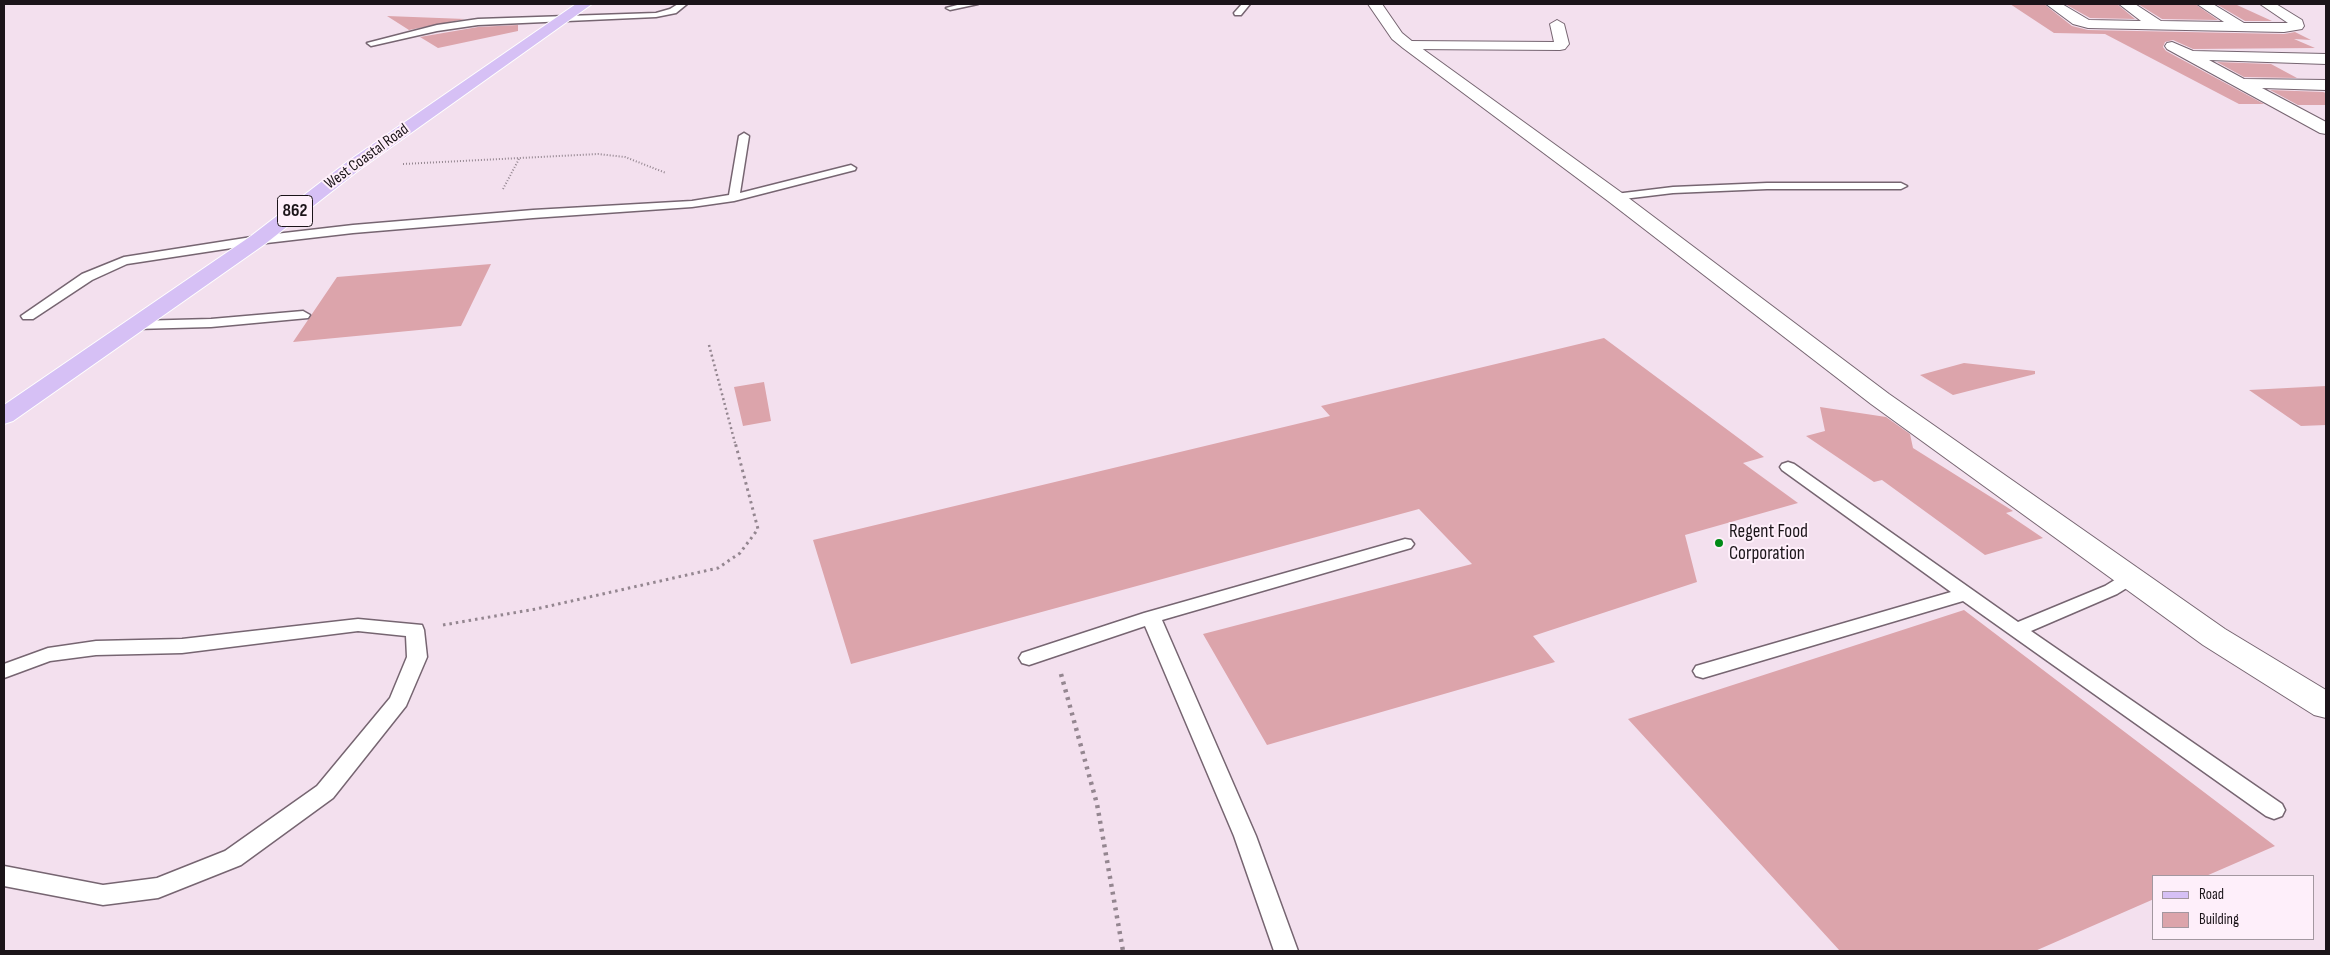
<!DOCTYPE html>
<html>
<head>
<meta charset="utf-8">
<style>
  body { margin:0 }
  #map { position:relative; width:2330px; height:955px; overflow:hidden; background:#f3e0ee; font-family:"Sofia Sans Condensed",sans-serif }
  canvas { display:block }
  .frame { position:absolute; inset:0; border:5px solid #1b1419; pointer-events:none }
  .legend { position:absolute; left:2152px; top:875px; width:162px; height:65px; box-sizing:border-box; background:#feeffa; border:1px solid #a397a0; margin:0; padding:6px 9px; list-style:none; font-size:15px; color:#1b1419 }
  .legend li { display:flex; align-items:center; gap:10px; height:25px }
  .legend b { width:25px; border:1px solid #a397a0 }
</style>
</head>
<body>
<div id="map">
<canvas width="2330" height="955"></canvas>
<div class="frame"></div>
<ul class="legend">
<li><b style="height:6px;background:#d6c0f5"></b>Road</li>
<li><b style="height:14px;background:#dca4ab"></b>Building</li>
</ul>
</div>
<script>
const context = document.querySelector('canvas').getContext('2d');
context.lineJoin = 'round';
function fill(path, color) {
  context.fillStyle = color;
  context.fill(path, 'evenodd');
}
function shape(rows) {
  const path = new Path2D();
  for (const r of rows) {
    path.moveTo(r[0], r[1]);
    for (let i = 2; i < r.length; i += 2) path.lineTo(r[i], r[i + 1]);
  }
  return path;
}
function trace(path, color, width, dash) {
  context.strokeStyle = color;
  context.lineWidth = width;
  context.lineCap = dash ? 'butt' : 'round';
  context.setLineDash(dash || []);
  context.stroke(path);
}
function drawText(font, color, halo, rows, align = 'center') {
  context.font = font + ' "Sofia Sans Condensed",sans-serif';
  context.lineWidth = 4;
  context.setLineDash([]);
  context.textBaseline = 'middle';
  context.strokeStyle = halo;
  context.fillStyle = color;
  for (const [text, x, y, turn = 0] of rows) {
    context.save();
    context.translate(x, y);
    context.rotate((+turn || 0) * Math.PI / 180);
    context.textAlign = isNaN(turn) ? turn : align;
    if (halo) context.strokeText(text, 0, 0);
    context.fillText(text, 0, 0);
    context.restore();
  }
}
const building = shape([
  [2010,4,2044,4,2072,26,2088,30,2284,34,2295,32,2311,40,2294,39,2315,48,2193,49,2173,40,2165,42,2163,47,2166,51,2264,104,2239,104,2105,34,2054,33],
  [2065,4,2117,4,2135,19,2090,18],
  [2138,4,2195,4,2218,20,2162,19],
  [2216,4,2237,5,2272,21,2245,21],
  [387,16,465,19,409,30],
  [518,25,518,31,438,48,420,37,478,27],
  [2217,62,2271,64,2297,78,2244,77],
  [2270,90,2323,92,2326,93,2326,105,2298,105],
  [491,264,461,326,293,342,337,277],
  [1604,338,1764,457,1743,463,1798,503,1685,535,1697,582,1533,636,1555,662,1267,745,1203,634,1472,564,1419,509,851,664,813,540,1330,416,1321,406],
  [1964,363,2035,371,2035,374,1953,395,1920,375],
  [764,382,771,421,743,426,734,387],
  [2326,386,2326,425,2301,426,2249,390],
  [1820,407,1886,417,1910,434,1913,448,2013,511,2006,513,2043,538,1985,555,1882,480,1874,482,1806,436,1825,431],
  [1964,610,2275,846,2206,876,2154,876,2154,899,2035,951,1840,951,1628,719]
]);
const pathFar3 = shape([
  [403,164,598,154,625,157,666,173],
  [503,189,519,159]
]);
const pathFar2 = shape([
  [709,345,735,443]
]);
const pathFar1 = shape([
  [443,625,536,609,718,568,740,553,758,529,735,442]
]);
const path = shape([
  [1061,674,1097,804,1123,951]
]);
const lane = shape([
  [678,4,687,4,676,13,656,17,478,25,437,31,371,46,367,43,437,25,478,19,656,13,670,9,678,4],
  [961,4,978,4,950,10,946,8,961,4],
  [1242,4,1250,4,1241,15,1235,15,1234,13,1242,4],
  [744,133,749,136,740,193,851,165,856,168,855,170,734,201,692,207,533,218,353,233,258,244,127,264,92,280,33,319,23,319,21,316,82,274,124,257,258,236,353,225,533,210,692,201,729,195,739,136,744,133],
  [1767,183,1901,183,1907,186,1901,189,1767,189,1673,193,1615,200,1609,197,1615,194,1673,187,1767,183],
  [303,311,310,315,308,318,211,327,135,329,128,325,135,321,211,319,303,311],
  [1788,462,1794,464,2018,622,2105,586,2126,573,2132,571,2138,573,2141,577,2138,581,2117,594,2031,631,2282,804,2285,810,2282,816,2274,819,2266,816,1963,601,1703,678,1696,676,1693,671,1696,666,1951,592,1782,470,1780,467,1782,464,1788,462],
  [1405,539,1411,540,1414,544,1411,548,1162,620,1256,836,1298,951,1274,951,1234,836,1145,626,1029,665,1022,663,1019,658,1022,653,1144,613,1405,539],
  [358,619,422,625,424,630,427,657,406,706,333,798,241,865,158,898,103,905,4,886,4,866,103,885,157,878,225,851,317,786,390,698,407,657,406,636,358,631,182,653,96,655,50,661,4,678,4,664,48,648,96,641,182,639,358,619]
]);
const street = shape([
  [2046,4,2062,4,2089,20,2141,21,2119,4,2135,4,2161,21,2224,22,2197,4,2213,4,2244,23,2288,23,2260,4,2276,4,2302,20,2304,26,2302,29,2284,32,2088,28,2073,24,2046,4],
  [1557,20,1564,24,1569,44,1565,49,1560,50,1408,49,1401,45,1408,41,1554,42,1550,24,1557,20],
  [2172,42,2193,51,2326,54,2326,64,2209,60,2244,79,2326,80,2326,90,2262,88,2326,122,2326,134,2320,133,2167,49,2165,46,2167,43,2172,42]
]);
const secondary = shape([
  [1368,4,1382,4,1402,33,1413,42,1622,193,1889,394,2225,629,2326,690,2326,718,2314,715,2203,645,1871,404,1608,201,1403,48,1392,39,1368,4]
]);
const primary = shape([
  [576,4,592,4,359,170,265,244,13,421,4,424,4,405,251,236,347,162,576,4]
]);
const markers = [
  [1719,543,5,"#008a16"]
];
const farStreetnames = [
  ["West Coastal Road",367,157,-36]
];
const shields = [
  [295,211,35]
];
const shieldNames = [
  ["862",295,211]
];
const poiNames = [
  ["Regent Food",1729,532],
  ["Corporation",1729,554]
];
fill(building, '#dca4ab');
trace(lane, '#766571', 3);
trace(street, '#766571', 2);
trace(secondary, '#766571', 2);
trace(primary, '#fff', 2);
trace(pathFar3, '#948690', 2, [1, 2]);
trace(pathFar2, '#948690', 2.5, [2, 3]);
trace(pathFar1, '#948690', 3, [2.5, 4]);
trace(path, '#948690', 4.5, [3, 5]);
fill(lane, '#fff');
fill(street, '#fff');
fill(secondary, '#fff');
fill(primary, '#d6c0f5');
for (const [x, y, r, color] of markers) {
  const dot = new Path2D();
  dot.arc(x, y, r, 0, 2 * Math.PI);
  context.fillStyle = color;
  context.fill(dot);
  trace(dot, '#feeffa', 2);
}
drawText('16px', '#1b1419', '#feeffa', farStreetnames);
for (const [x, y, w] of shields) {
  const box = new Path2D();
  box.roundRect(x - w / 2, y - 15.5, w, 31, 4);
  context.fillStyle = '#feeffa';
  context.fill(box);
  trace(box, '#1b1419', 1);
}
drawText('bold 18px', '#1b1419', null, shieldNames);
drawText('19px', '#1b1419', '#feeffa', poiNames, 'left');
</script>
</body>
</html>
